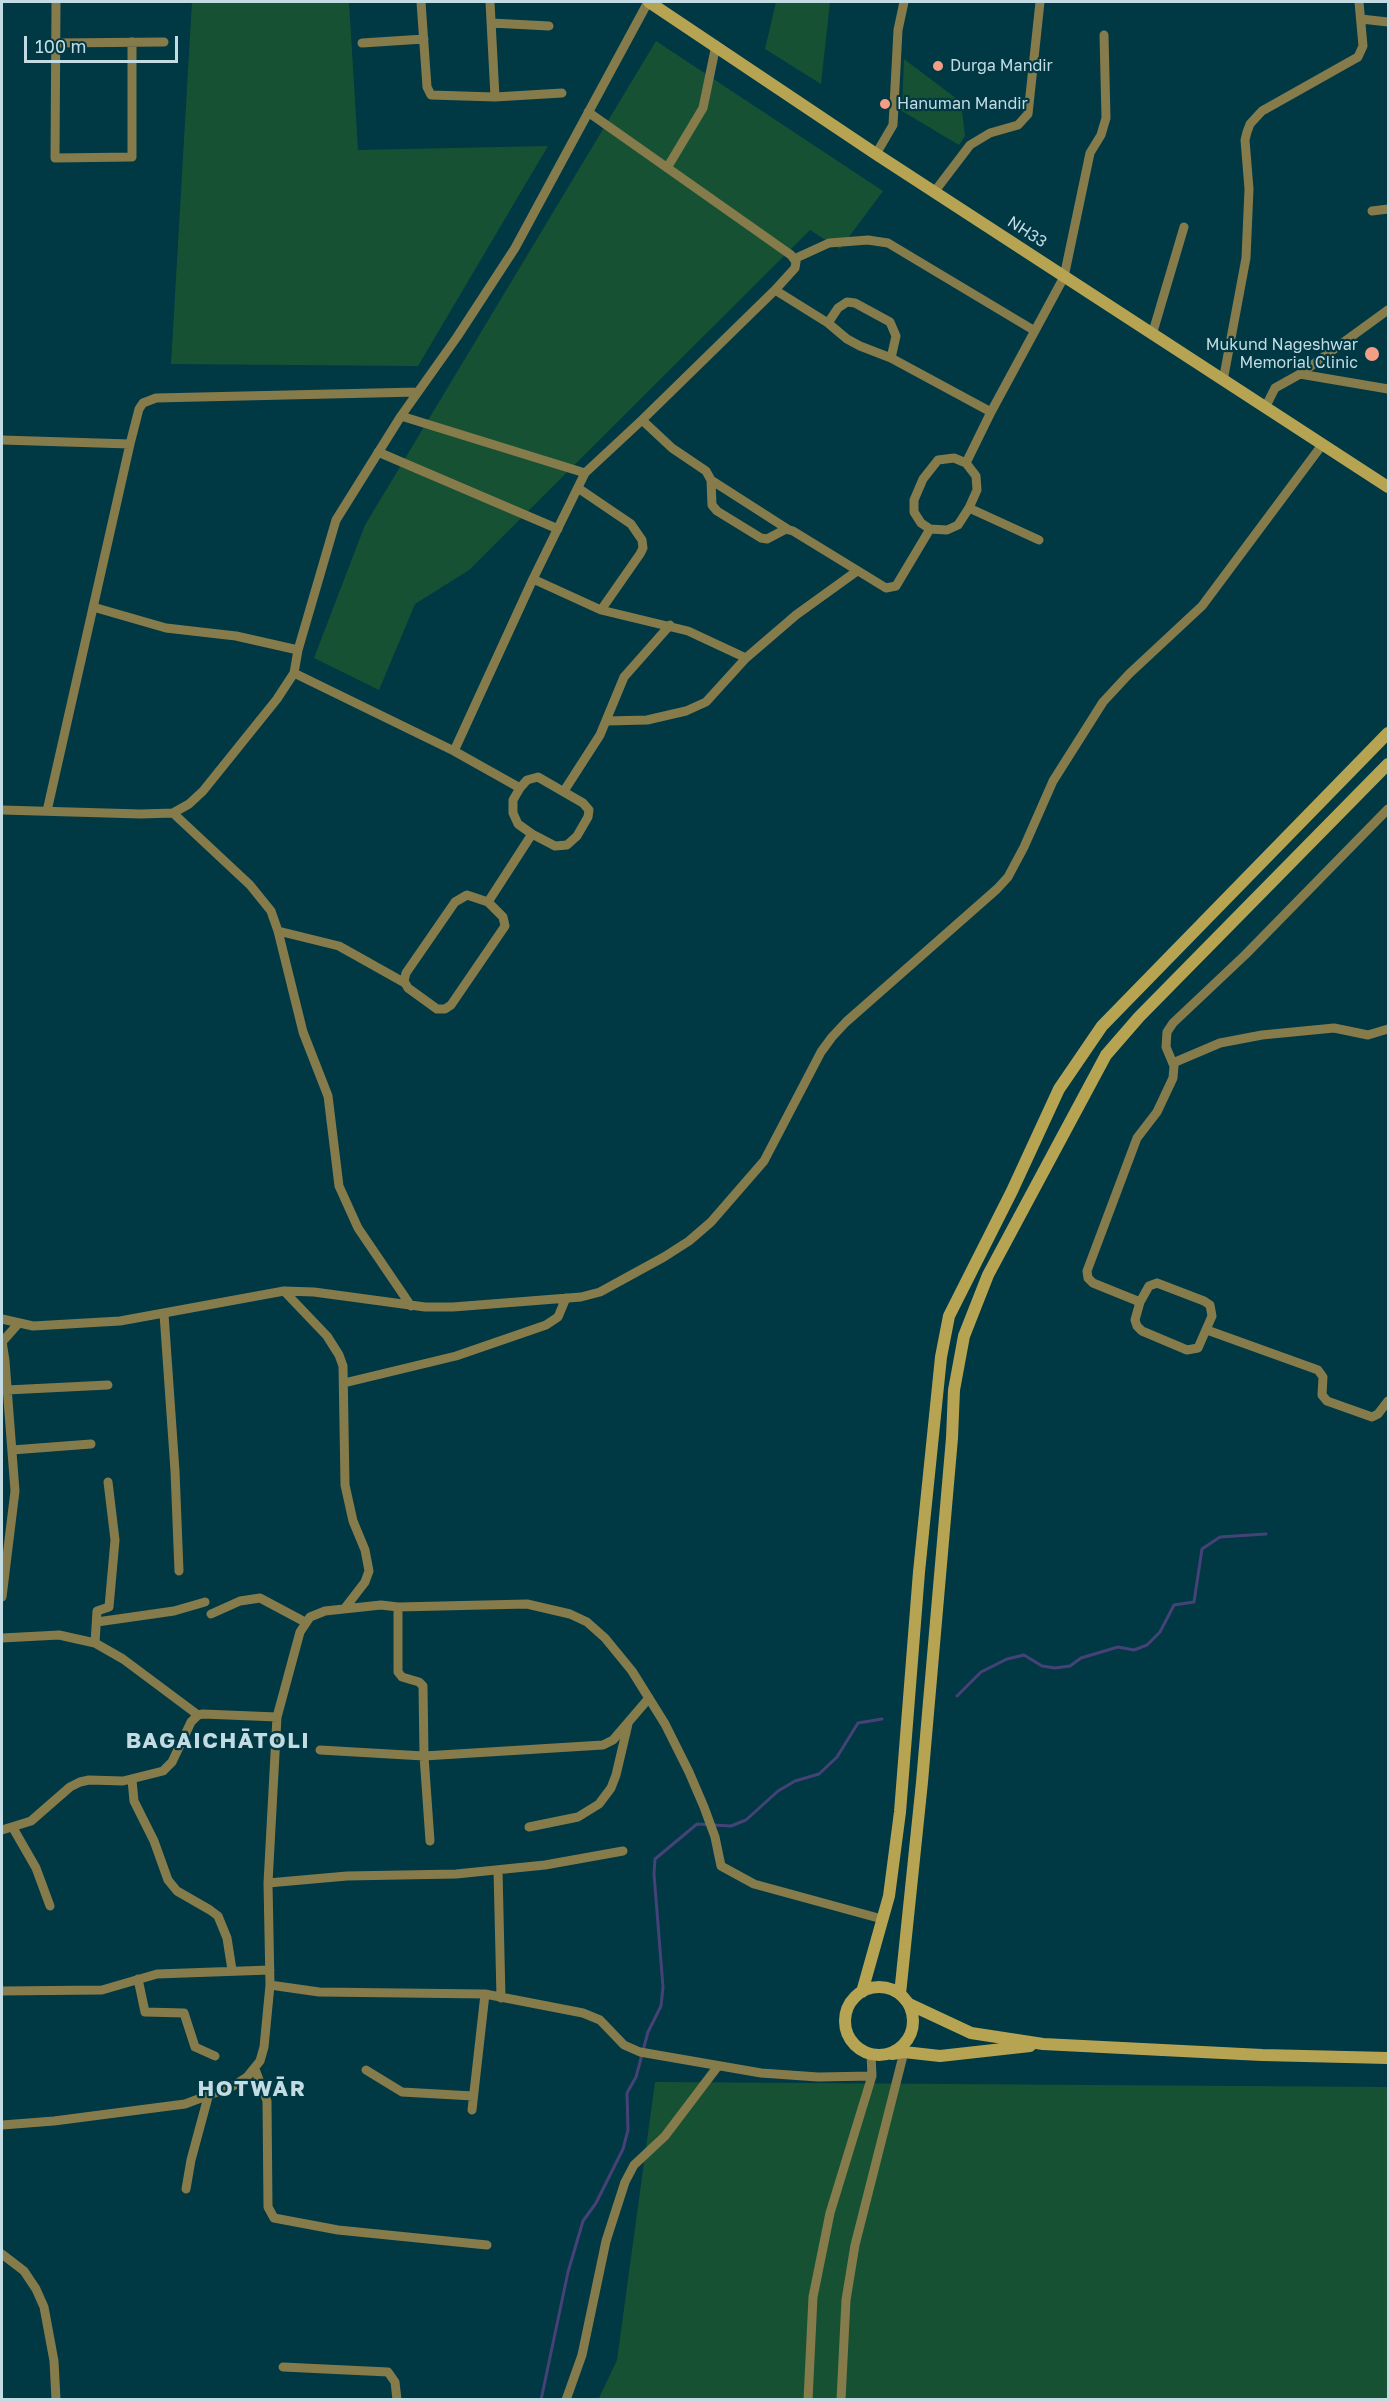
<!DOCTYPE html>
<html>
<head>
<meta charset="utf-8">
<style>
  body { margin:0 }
  #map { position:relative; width:1390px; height:2401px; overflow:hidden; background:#003844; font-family:"Golos Text",sans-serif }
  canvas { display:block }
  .frame { position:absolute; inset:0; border:3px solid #c3dce3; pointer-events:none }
  .scale { position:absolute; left:24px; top:36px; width:154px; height:27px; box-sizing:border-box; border:3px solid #c3dce3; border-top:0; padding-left:8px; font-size:18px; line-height:21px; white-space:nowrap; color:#c3dce3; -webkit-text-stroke:4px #003844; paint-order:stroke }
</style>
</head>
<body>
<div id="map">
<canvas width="1390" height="2401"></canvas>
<div class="frame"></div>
<div class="scale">100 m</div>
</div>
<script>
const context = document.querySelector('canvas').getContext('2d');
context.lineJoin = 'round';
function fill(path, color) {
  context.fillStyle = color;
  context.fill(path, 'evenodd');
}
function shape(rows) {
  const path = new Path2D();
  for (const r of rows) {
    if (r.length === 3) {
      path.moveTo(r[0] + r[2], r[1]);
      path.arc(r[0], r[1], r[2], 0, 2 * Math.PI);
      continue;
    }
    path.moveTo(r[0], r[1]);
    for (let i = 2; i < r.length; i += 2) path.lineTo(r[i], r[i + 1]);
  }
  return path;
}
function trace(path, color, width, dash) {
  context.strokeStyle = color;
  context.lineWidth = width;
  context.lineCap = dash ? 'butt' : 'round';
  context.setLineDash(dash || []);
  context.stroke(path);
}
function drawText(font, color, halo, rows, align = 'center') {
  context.font = font + ' "Golos Text",sans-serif';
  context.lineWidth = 4.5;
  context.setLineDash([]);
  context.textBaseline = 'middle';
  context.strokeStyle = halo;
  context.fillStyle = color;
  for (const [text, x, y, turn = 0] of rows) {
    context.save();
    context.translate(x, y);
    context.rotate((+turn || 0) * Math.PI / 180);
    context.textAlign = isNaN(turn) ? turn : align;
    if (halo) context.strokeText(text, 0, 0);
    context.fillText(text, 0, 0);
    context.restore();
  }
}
const green = shape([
  [192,2,349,2,358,150,548,146,418,366,171,364],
  [776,2,830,2,821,84,765,49],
  [656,41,883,191,840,249,810,230,469,570,415,604,379,690,314,658,365,525],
  [904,59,961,102,965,136,959,145,902,111],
  [655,2082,1388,2087,1388,2399,598,2400,617,2360]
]);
const stream = shape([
  [957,1696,981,1672,1007,1659,1024,1655,1042,1666,1055,1668,1070,1666,1081,1658,1118,1647,1134,1650,1147,1645,1160,1632,1174,1605,1194,1602,1202,1549,1220,1537,1266,1534],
  [541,2400,568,2272,583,2221,596,2203,623,2149,628,2130,627,2093,636,2077,648,2032,661,2006,663,1987,654,1874,655,1859,697,1824,731,1826,746,1820,778,1791,795,1781,819,1774,837,1757,858,1723,882,1719]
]);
const street = shape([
  [56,2,55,158,132,157,132,42],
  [421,2,427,87,431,95,495,97,562,93],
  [490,2,495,97],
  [1361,19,1388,22],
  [491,23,549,26],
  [56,43,164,42],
  [362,43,424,39],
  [588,112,791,255,796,262,795,268,775,290],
  [876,154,893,125,898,30,904,2],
  [667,168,703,108,716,45],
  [935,191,970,145,990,133,1018,125,1028,114,1040,2],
  [1372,211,1388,209],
  [794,259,829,243,868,240,888,243,1035,331],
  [1152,335,1184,227],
  [891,358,896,336,890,322,855,303,847,302,838,308,828,323,847,339,860,346,891,358,991,412,966,463],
  [1300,374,1388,310],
  [1223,381,1246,258,1249,189,1245,140,1247,132,1250,124,1262,111,1358,57,1363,46,1359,2],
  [1265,408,1275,388,1300,374,1388,389],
  [991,412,1064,277,1090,153,1101,135,1106,118,1104,35],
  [401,416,585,473,642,420,672,448,706,471,711,480,712,505,717,511,761,538,767,539,786,529,793,531,886,588,896,586,930,529,921,523,914,512,914,500,923,479,938,460,954,458,966,463,976,476,977,490,969,508,958,525,947,530,930,529],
  [642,420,775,290,828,323],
  [2,440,130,444,139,409,143,403,156,398,418,392],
  [378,452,558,529],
  [711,480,789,530],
  [578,488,631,524,642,540,643,548,640,554,601,610],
  [969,508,1039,540],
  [533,579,601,610,688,631,746,658],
  [93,607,166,628,236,636,298,650],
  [294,673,454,751,520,788,513,800,513,813,518,824,532,834,488,902,467,895,455,902,406,973,404,981,408,988,437,1009,445,1009,451,1005,505,926,503,917,488,902],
  [607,721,647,720,686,711,706,702,746,658,796,615,857,571],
  [454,751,533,579,585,473],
  [520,788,527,780,538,777,583,803,589,810,588,817,577,836,567,845,555,846,532,834],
  [564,791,600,735,624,677,670,625],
  [2,810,141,814,173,813,189,804,203,791,277,699,294,673,298,650,336,520,401,416,457,337,515,248,648,2],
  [47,811,130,444],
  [173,813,250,885,271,911,278,931,303,1032,328,1096,339,1186,358,1228,411,1306],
  [278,931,339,946,405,983],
  [1173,1063,1220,1043,1262,1035,1334,1028,1368,1035,1388,1029],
  [1157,1283,1204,1301,1210,1305,1212,1316,1198,1348,1187,1350,1142,1331,1137,1326,1135,1320,1140,1302,1149,1286,1157,1283],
  [284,1291,327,1336,339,1355,343,1366,345,1485,353,1521,365,1550,369,1571,365,1582,345,1608],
  [1140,1302,1093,1283,1088,1278,1087,1271,1137,1138,1157,1112,1173,1078,1174,1066,1166,1047,1167,1032,1173,1023,1245,955,1388,809],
  [164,1314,175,1471,179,1571],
  [2,1319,33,1326,120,1321,284,1291,314,1292,425,1307,453,1307,581,1297,600,1292,664,1257,689,1241,711,1222,764,1161,821,1052,832,1037,846,1022,997,889,1008,877,1024,847,1053,781,1103,702,1129,674,1202,606,1322,445],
  [1207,1330,1318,1370,1323,1377,1322,1395,1327,1401,1372,1417,1378,1414,1388,1401],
  [2,1341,5,1361,15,1491,2,1597],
  [2,1342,18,1324],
  [344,1383,456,1356,546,1325,558,1317,566,1298],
  [7,1390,108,1385],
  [12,1450,91,1444],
  [398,1607,398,1672,402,1677,419,1682,423,1686,424,1756,430,1841],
  [211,1614,240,1601,260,1598,305,1622],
  [97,1622,174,1611,205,1602],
  [2,1638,59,1635,95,1643,123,1659,198,1715],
  [95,1643,97,1611,109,1607,115,1540,108,1482],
  [320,1750,424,1756,603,1745,613,1740,649,1698],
  [132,1780,134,1801,154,1841,168,1880,177,1891,210,1910,218,1916,227,1938,232,1970],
  [529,1827,578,1817,599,1804,611,1788,616,1775,628,1724],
  [13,1828,36,1868,50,1906],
  [2,1830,31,1821,70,1787,80,1782,89,1780,123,1781,163,1771,172,1762,191,1722,198,1715,203,1714,277,1717],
  [498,1870,501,1998],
  [268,1883,347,1876,456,1874,545,1865,623,1851],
  [138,1979,145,2012,184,2013,195,2047,215,2056],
  [270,1985,319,1992,485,1994,583,2013,600,2020,624,2045,640,2052,761,2073,818,2077,872,2076],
  [2,1991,102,1990,157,1974,270,1970],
  [255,2069,267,2101,268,2207,274,2218,338,2230,487,2245],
  [366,2070,402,2092,473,2096],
  [472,2110,485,1994],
  [2,2125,54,2121,185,2104,233,2086,247,2077,260,2061,264,2047,270,1985,268,1883,277,1717,300,1632,310,1617,325,1611,381,1605,398,1607,527,1604,570,1614,587,1622,605,1638,632,1671,665,1724,689,1772,704,1807,715,1837,721,1866,754,1884,882,1919],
  [186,2189,191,2160,208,2097],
  [2,2254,24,2271,36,2289,44,2307,54,2361,56,2400],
  [283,2367,388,2372,395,2382,397,2400],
  [566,2400,582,2355,606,2241,625,2182,634,2165,665,2136,718,2066],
  [808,2400,813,2297,830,2213,872,2076,871,2054],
  [841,2400,846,2300,855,2245,904,2052]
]);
const secondary = shape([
  [649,2,876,154,1388,487],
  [879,2021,34],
  [862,1992,889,1896,900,1812,919,1572,941,1357,949,1316,1012,1191,1059,1089,1102,1026,1388,733],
  [900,1994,922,1782,952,1438,954,1390,964,1336,988,1275,1106,1055,1139,1017,1388,764],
  [909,2004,971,2033,1043,2044,1262,2055,1388,2058],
  [892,2054,904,2052,940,2056,1030,2046]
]);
const markers = [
  [938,66,6,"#f49e86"],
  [885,104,6,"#f49e86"],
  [1372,354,8,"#f49e86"]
];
const poiNames = [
  ["Durga Mandir",950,66],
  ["Hanuman Mandir",897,104],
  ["Mukund Nageshwar",1358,345,"right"],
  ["Memorial Clinic",1358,363,"right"]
];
const streetNames = [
  ["NH33",1027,232,33]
];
const districtNames = [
  ["BAGAICHĀTOLI",218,1741],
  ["HOTWĀR",252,2089]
];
fill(green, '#175133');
trace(stream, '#454278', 3);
trace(street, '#867b4b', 9);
trace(secondary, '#b6a453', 12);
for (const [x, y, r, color] of markers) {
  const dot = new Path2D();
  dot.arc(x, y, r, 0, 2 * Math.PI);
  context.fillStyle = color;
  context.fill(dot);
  trace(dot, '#003844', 2);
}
drawText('16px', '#c3dce3', '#003844', poiNames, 'left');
drawText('16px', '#c3dce3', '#003844', streetNames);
context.letterSpacing = '1.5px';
drawText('bold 22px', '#c3dce3', '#003844', districtNames);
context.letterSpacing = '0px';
</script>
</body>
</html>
